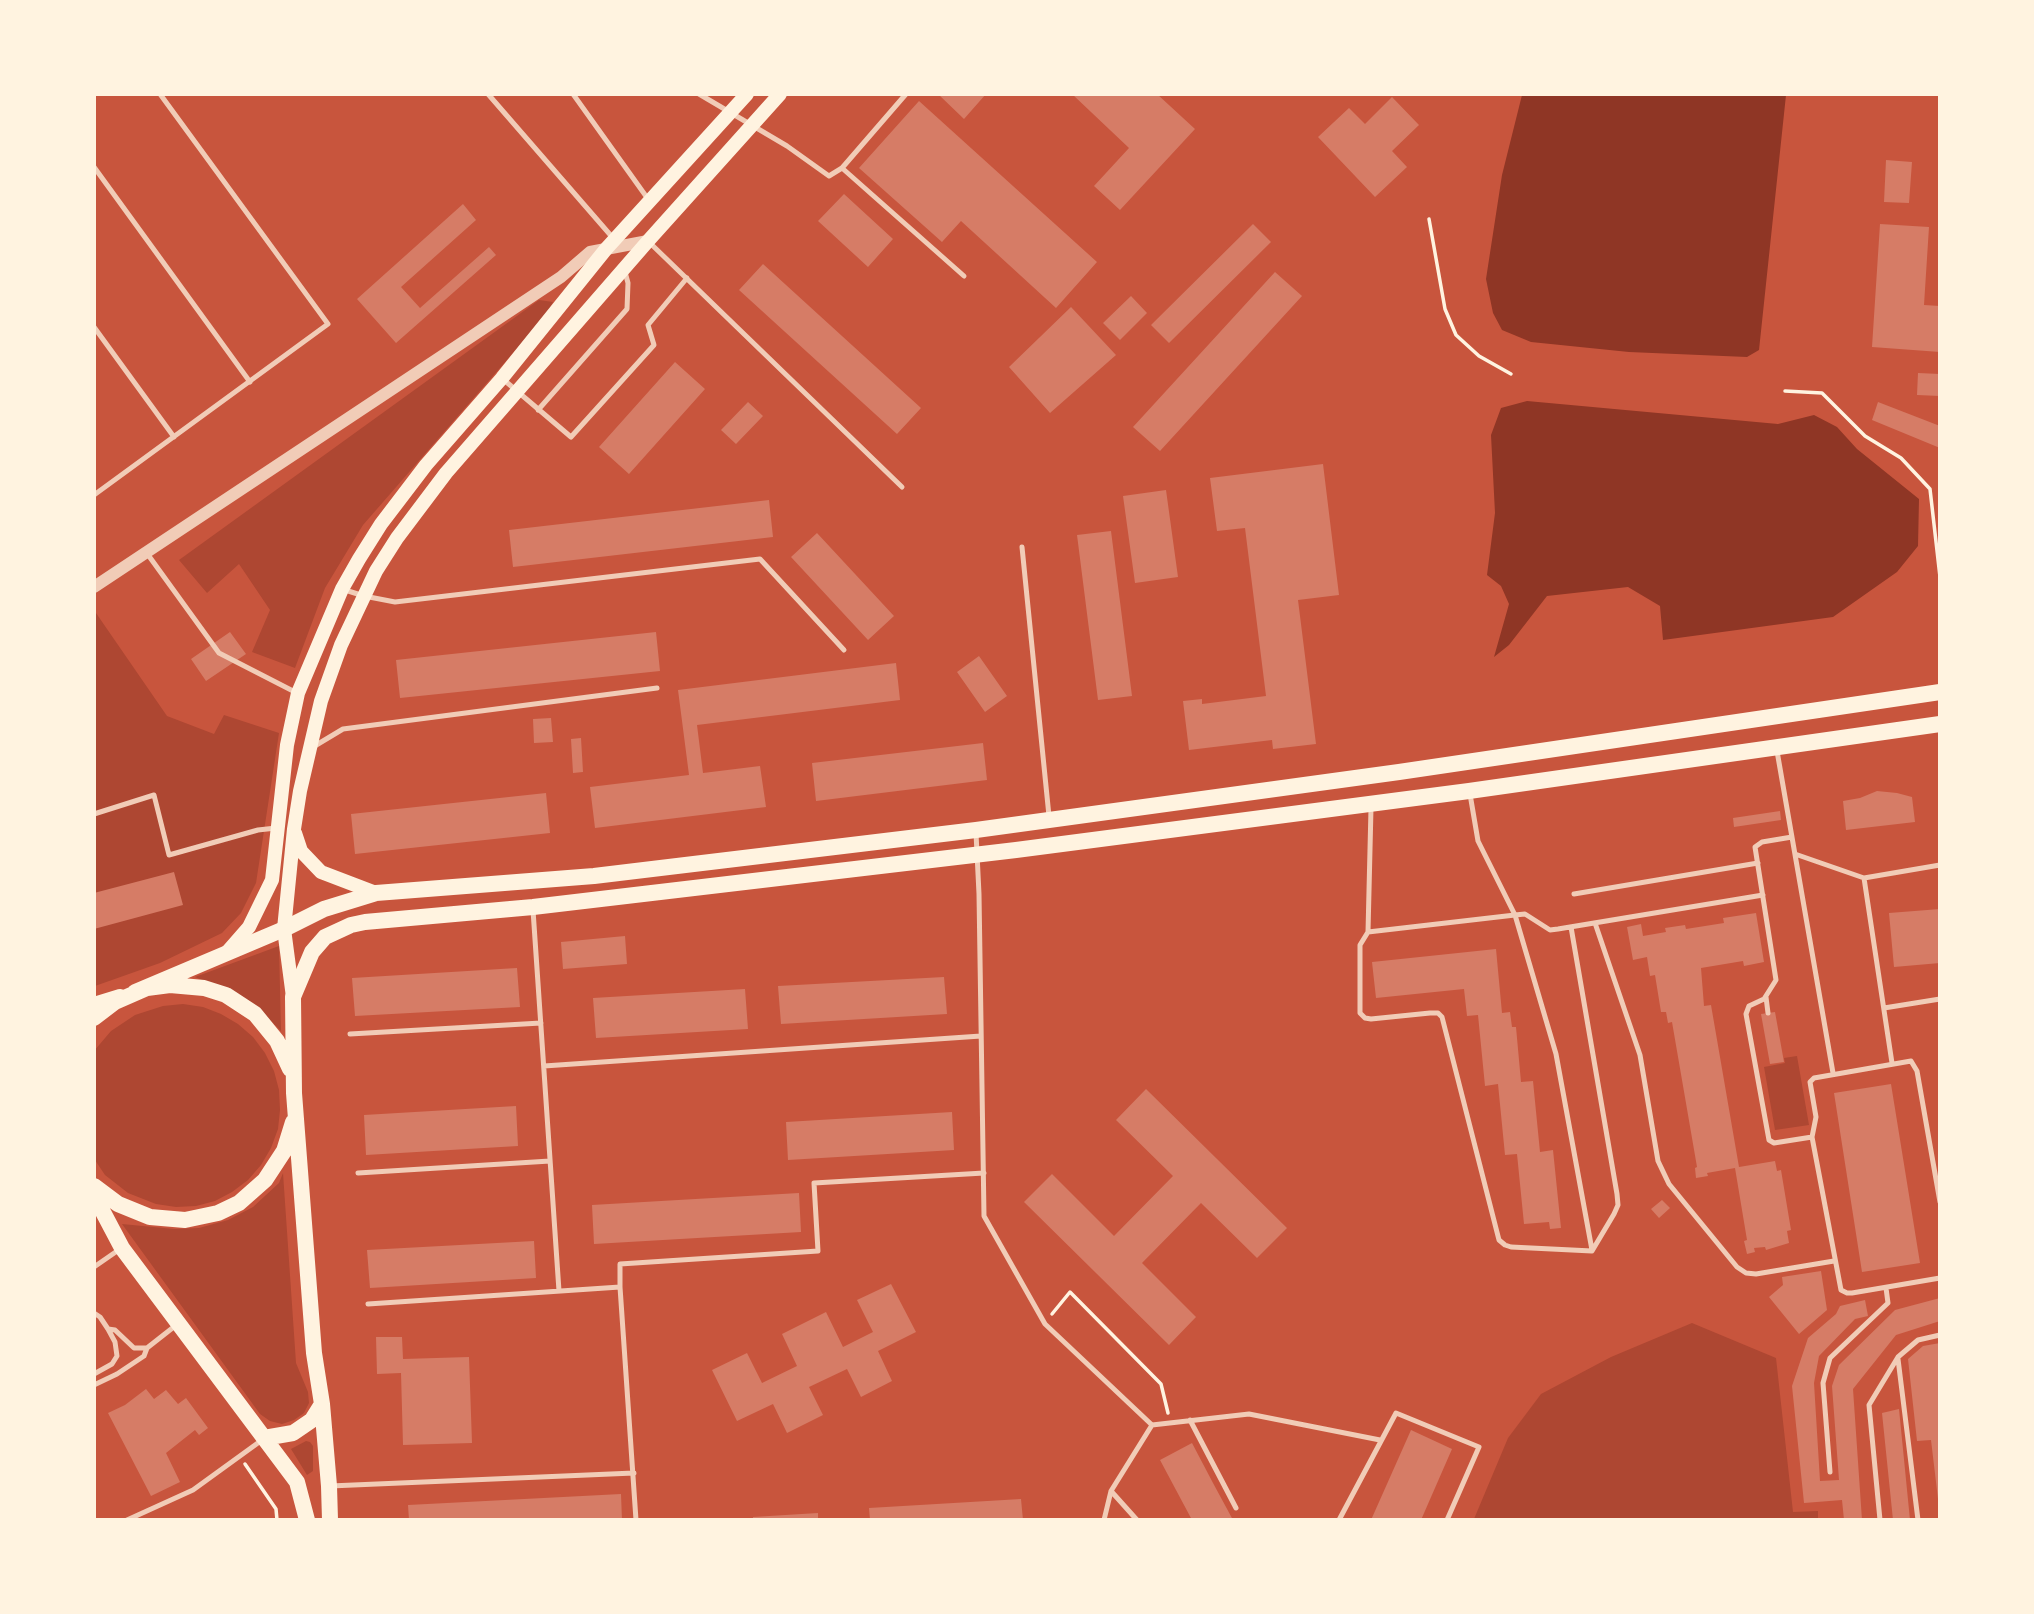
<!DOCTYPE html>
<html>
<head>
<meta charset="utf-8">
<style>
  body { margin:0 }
  #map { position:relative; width:2034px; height:1614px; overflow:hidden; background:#c8553d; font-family:Arial,sans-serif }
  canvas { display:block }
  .frame { position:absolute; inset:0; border:96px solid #fff3e0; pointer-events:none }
</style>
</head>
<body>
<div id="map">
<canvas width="2034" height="1614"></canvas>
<div class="frame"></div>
</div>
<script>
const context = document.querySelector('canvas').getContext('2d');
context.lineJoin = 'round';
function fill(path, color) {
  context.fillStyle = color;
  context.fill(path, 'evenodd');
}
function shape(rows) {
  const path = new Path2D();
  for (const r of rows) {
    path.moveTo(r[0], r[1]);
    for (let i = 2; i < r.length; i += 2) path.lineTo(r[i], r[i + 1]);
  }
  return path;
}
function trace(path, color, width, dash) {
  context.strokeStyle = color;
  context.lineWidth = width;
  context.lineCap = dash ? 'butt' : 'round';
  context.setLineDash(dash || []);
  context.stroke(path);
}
const green = shape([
  [539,300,553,302,547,314,363,525,325,588,295,668,252,652,270,610,239,564,207,593,179,560],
  [96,613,167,716,214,734,224,715,279,733,256,883,241,913,222,933,160,963,95,986],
  [279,946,281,1031,267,1017,228,991,195,977],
  [183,1004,203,1007,221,1014,238,1024,253,1037,265,1053,274,1071,279,1090,280,1110,278,1129,271,1148,261,1165,248,1180,232,1192,215,1201,196,1206,176,1207,156,1204,128,1193,105,1175,95,1160,94,1051,111,1031,135,1015,163,1006],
  [1797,1056,1809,1125,1775,1130,1764,1067,1785,1063,1784,1058],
  [283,1173,296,1363,308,1392,309,1403,304,1413,294,1420,282,1424,270,1421,260,1414,122,1224,174,1229,199,1228,228,1220,253,1207,279,1183],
  [1692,1323,1776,1358,1793,1512,1818,1511,1818,1519,1474,1519,1508,1438,1541,1394,1611,1357],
  [306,1441,310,1442,313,1446,313,1471,307,1475,291,1449]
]);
const water = shape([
  [1522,95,1786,95,1759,350,1747,357,1629,352,1531,342,1502,330,1493,313,1486,279,1502,175],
  [1527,401,1778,424,1814,415,1837,427,1857,449,1919,499,1918,546,1897,572,1833,617,1663,640,1660,606,1628,587,1547,596,1509,645,1494,657,1509,604,1501,586,1487,575,1495,513,1491,435,1501,408]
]);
const building = shape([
  [938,94,986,94,964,119],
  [1072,94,1157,94,1195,129,1120,210,1094,186,1129,148],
  [1392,97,1419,125,1392,151,1407,167,1375,197,1318,137,1349,108,1365,124],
  [919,101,1097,262,1056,308,961,221,942,242,859,168],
  [1886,160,1912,162,1909,203,1884,202],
  [844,194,893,239,868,267,818,221],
  [463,204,476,220,401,287,420,308,489,247,496,255,396,343,357,299],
  [1253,224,1271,242,1169,343,1151,325],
  [1880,224,1929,227,1924,305,1940,306,1940,352,1872,347],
  [763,264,921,408,897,434,739,290],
  [1275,272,1302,296,1160,451,1133,427],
  [1131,296,1147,313,1120,340,1103,323],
  [1071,307,1116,355,1050,413,1009,367],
  [675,362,705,389,629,474,599,447],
  [1918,373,1940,374,1940,396,1917,395],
  [748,402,763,416,736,444,721,430],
  [1878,402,1940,426,1940,448,1872,420],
  [1323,464,1339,595,1298,600,1316,744,1273,749,1272,740,1189,750,1183,701,1202,699,1202,704,1266,696,1245,528,1217,531,1210,478],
  [1166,490,1178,577,1135,583,1123,496],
  [769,500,773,537,513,567,509,530],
  [1111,531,1132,696,1098,700,1077,535],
  [817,533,894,616,868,640,791,557],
  [230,632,246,654,206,681,191,659],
  [656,632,660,671,400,698,396,660],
  [979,656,1007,696,985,712,957,672],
  [896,663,900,700,697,725,703,773,760,766,766,807,595,828,590,787,689,775,678,690],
  [551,718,553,742,534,743,533,719],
  [581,738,583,772,573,773,571,739],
  [983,743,987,780,816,801,812,763],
  [1877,791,1897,793,1912,797,1915,822,1846,830,1843,801,1860,798],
  [546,793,550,833,355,854,351,814],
  [1780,811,1781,820,1734,827,1733,818],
  [174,872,183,905,94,929,94,893],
  [1940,909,1940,963,1894,967,1889,913],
  [1756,913,1764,962,1744,966,1743,961,1701,968,1704,1006,1711,1005,1739,1167,1775,1161,1777,1171,1781,1170,1791,1230,1787,1231,1789,1243,1766,1250,1765,1247,1754,1248,1755,1252,1747,1254,1744,1241,1747,1240,1735,1168,1707,1173,1708,1176,1696,1178,1695,1168,1697,1167,1672,1022,1668,1023,1666,1012,1661,1012,1655,975,1650,976,1647,957,1633,960,1627,927,1641,924,1643,936,1666,932,1665,928,1685,925,1686,929,1724,923,1723,918],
  [625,936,627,964,563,969,561,942],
  [1496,949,1502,1013,1510,1012,1512,1027,1516,1027,1521,1082,1533,1081,1540,1152,1553,1150,1561,1228,1550,1229,1549,1222,1524,1224,1517,1154,1505,1155,1498,1084,1485,1086,1478,1015,1467,1016,1464,989,1376,998,1372,962],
  [517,968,520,1007,355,1016,352,978],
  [944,977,947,1014,781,1024,778,986],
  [745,989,748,1029,596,1038,593,998],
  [1775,1012,1784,1062,1770,1064,1761,1014],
  [1891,1084,1920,1263,1862,1272,1834,1093],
  [1146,1089,1287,1228,1257,1258,1201,1203,1142,1263,1196,1317,1169,1345,1024,1202,1052,1174,1114,1236,1173,1176,1116,1120],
  [516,1106,518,1146,366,1155,364,1115],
  [952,1112,954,1150,788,1160,786,1122],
  [799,1193,801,1232,594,1244,592,1205],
  [1662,1200,1670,1208,1659,1218,1651,1209],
  [534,1241,536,1278,370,1288,367,1250],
  [1821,1271,1827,1310,1799,1334,1769,1297,1783,1285,1782,1277],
  [891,1284,916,1332,878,1351,892,1381,861,1397,847,1369,809,1387,823,1415,787,1433,773,1404,737,1421,712,1370,747,1353,762,1383,797,1366,782,1334,826,1312,843,1347,873,1332,857,1300],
  [1940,1298,1940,1321,1896,1335,1853,1389,1862,1520,1844,1520,1842,1500,1804,1503,1792,1386,1808,1338,1836,1314,1840,1306,1865,1300,1868,1316,1855,1319,1819,1356,1814,1383,1820,1481,1839,1480,1832,1386,1839,1365,1895,1310],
  [376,1337,402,1337,403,1359,469,1357,472,1443,403,1445,401,1373,377,1374],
  [1940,1343,1940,1499,1938,1499,1931,1440,1917,1441,1908,1359,1923,1346],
  [146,1389,154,1399,166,1390,178,1404,186,1398,208,1428,199,1435,195,1430,166,1453,180,1482,151,1496,108,1413,125,1405],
  [1899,1409,1910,1520,1893,1520,1882,1413],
  [1411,1430,1452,1449,1421,1520,1371,1520],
  [1192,1443,1213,1483,1233,1520,1192,1520,1160,1460],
  [621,1494,622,1520,409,1520,408,1505],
  [1021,1499,1023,1520,870,1520,869,1508],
  [818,1513,818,1520,753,1520,753,1517]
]);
const path = shape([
  [1429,219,1445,309,1456,335,1479,356,1511,374],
  [1785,391,1822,393,1865,436,1901,458,1930,489,1940,577],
  [1052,1314,1070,1292,1161,1384,1168,1413],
  [245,1464,276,1509,277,1520]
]);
const service = shape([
  [488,94,613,238],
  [573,94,648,199],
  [699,94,787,146,829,176,842,168,964,276],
  [94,167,250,382],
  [842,168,906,94],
  [650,243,902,487],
  [94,327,174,437],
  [504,380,571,437,654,345,648,325,687,278],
  [538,410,627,309,628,283,625,272],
  [94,495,328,324,160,94],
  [1022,547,1049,816],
  [146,552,219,653,295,692],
  [345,590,364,596,395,602,760,559,844,650],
  [313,747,343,729,657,688],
  [1777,751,1833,1073],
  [1371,808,1368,932,1515,915,1478,841,1470,794],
  [94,814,154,795,169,855,258,830,276,828],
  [976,833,979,894,984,1216,1045,1324,1152,1425,1111,1491,1104,1520],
  [1792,837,1762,842,1755,847,1776,980,1764,999,1749,1006,1746,1014,1769,1140,1774,1143,1812,1137],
  [1795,854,1864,878,1940,865],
  [1864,878,1892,1063],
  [1574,894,1758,863],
  [533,910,559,1291],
  [1595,923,1640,1055,1658,1161,1669,1184,1737,1267,1746,1273,1756,1274,1834,1261],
  [1368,932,1360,945,1360,1013,1365,1018,1371,1019,1430,1013,1438,1013,1442,1017,1499,1240,1505,1245,1511,1247,1592,1251,1614,1214,1618,1205,1617,1194,1571,927],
  [1766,997,1768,1013],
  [1884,1008,1940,999],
  [350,1034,541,1023],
  [544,1066,981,1036],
  [358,1173,550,1161],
  [1940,1202,1917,1071,1911,1061,1814,1078,1810,1082,1816,1117,1812,1137,1841,1290,1847,1293,1852,1293,1940,1278],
  [1592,1250,1556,1054,1515,915,1525,914,1550,930,1558,929,1763,895],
  [94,1267,120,1249],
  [620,1287,620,1264,818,1251,814,1183,984,1173],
  [368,1304,620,1287,636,1520],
  [94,1313,100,1317,108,1329,115,1330,134,1348,147,1348],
  [1898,1359,1918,1520],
  [94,1374,112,1364,117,1356,115,1342,108,1329],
  [94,1385,117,1374,144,1356,147,1348,175,1326],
  [1190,1420,1236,1508],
  [1152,1425,1249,1414,1380,1440],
  [1830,1472,1823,1383,1830,1358,1888,1303,1886,1288],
  [330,1486,634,1473],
  [1111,1491,1137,1520],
  [127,1520,193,1490,262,1440],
  [1339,1520,1396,1413,1479,1447,1447,1520],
  [1880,1520,1869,1405,1898,1357,1918,1340,1940,1335]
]);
const tertiary = shape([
  [94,587,561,277,590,252,648,241]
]);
const secondary = shape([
  [295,833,301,851,321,872,376,893],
  [228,951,249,927,272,880,287,745,298,693,342,589,359,559,381,524,426,465,502,378,606,249,747,94],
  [293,997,284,929,294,829,300,791,321,701,341,645,376,571,397,538,446,473,648,241,780,94],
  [94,1004,120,996]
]);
const primary = shape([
  [135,992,284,929,324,909,376,893,594,876,976,830,1399,772,1940,692],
  [94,1018,115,1002,147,988,170,985,204,988,226,995,255,1014,277,1041,290,1069],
  [94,1186,118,1204,150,1217,185,1220,218,1213,239,1203,265,1180,284,1151,293,1122],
  [94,1195,122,1248,297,1482,307,1520],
  [264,1438,293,1433,312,1420,322,1404],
  [330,1520,329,1486,322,1404,314,1353,294,1093,293,997,312,952,325,937,351,925,365,922,533,907,1016,850,1469,791,1940,724]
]);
fill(green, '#ae4732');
fill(water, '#8f3625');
fill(building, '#d67c66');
trace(path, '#fff3e0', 3.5);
trace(service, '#f1ccb7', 5);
trace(tertiary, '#f1ccb7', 12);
trace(secondary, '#fff3e0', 14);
trace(primary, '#fff3e0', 16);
</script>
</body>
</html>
